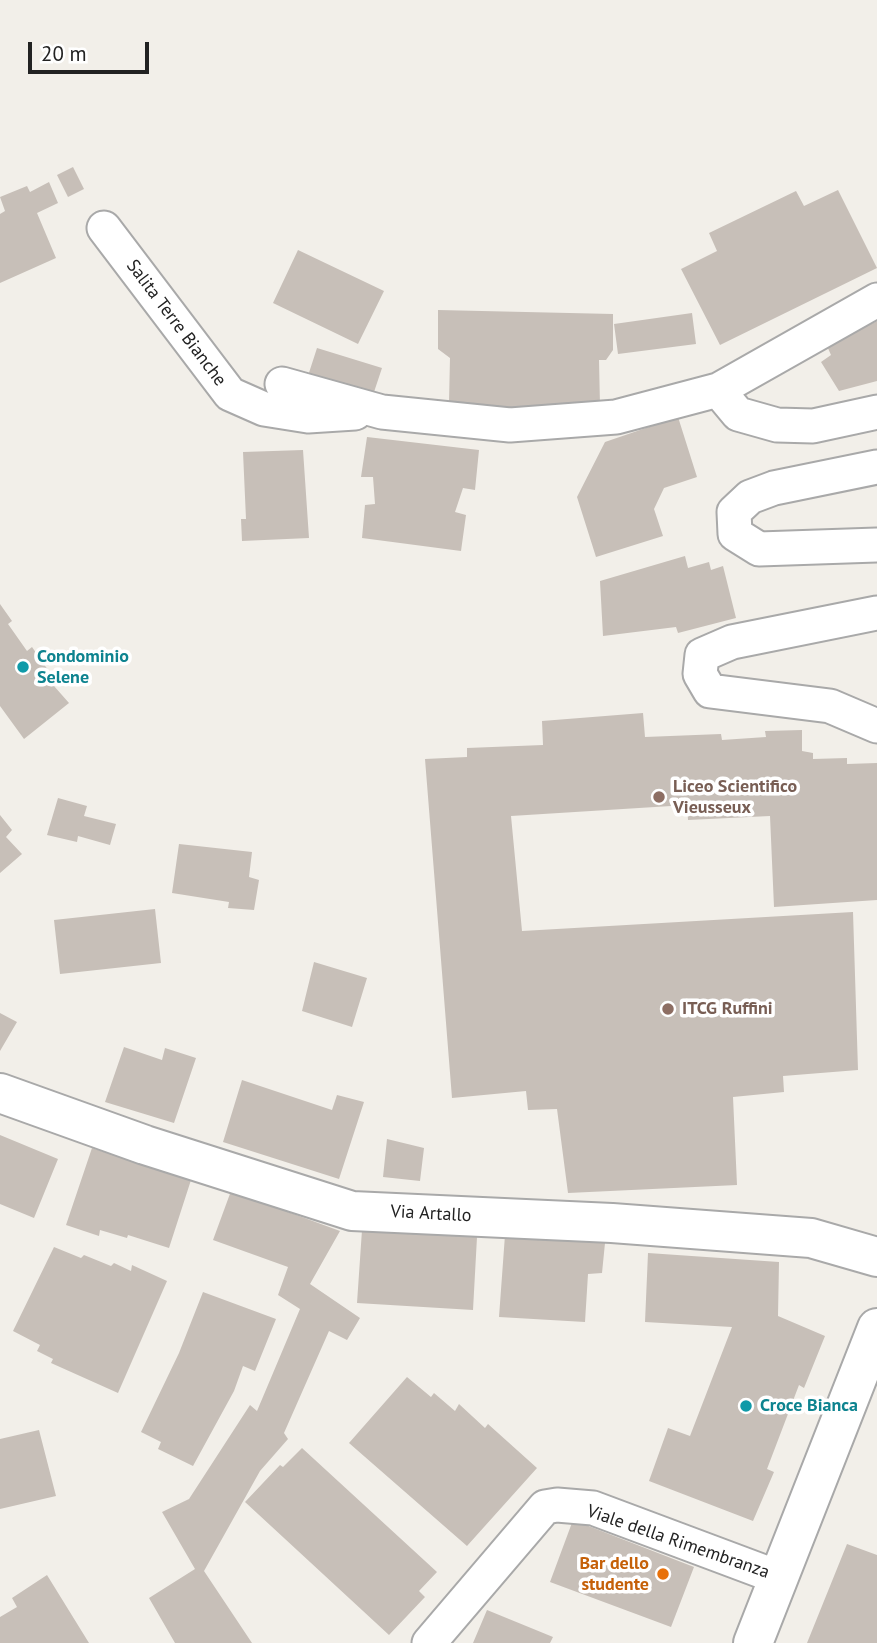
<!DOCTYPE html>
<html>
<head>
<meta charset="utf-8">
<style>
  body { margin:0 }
  #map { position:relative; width:877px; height:1643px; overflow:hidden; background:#f2efe9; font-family:"PT Sans",sans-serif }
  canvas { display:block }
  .scale { position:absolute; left:28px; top:42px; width:121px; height:32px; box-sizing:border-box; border:4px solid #222; border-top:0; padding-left:9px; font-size:21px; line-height:24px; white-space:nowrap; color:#222; -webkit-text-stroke:5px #fff; paint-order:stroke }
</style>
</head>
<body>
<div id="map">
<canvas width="877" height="1643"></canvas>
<div class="scale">20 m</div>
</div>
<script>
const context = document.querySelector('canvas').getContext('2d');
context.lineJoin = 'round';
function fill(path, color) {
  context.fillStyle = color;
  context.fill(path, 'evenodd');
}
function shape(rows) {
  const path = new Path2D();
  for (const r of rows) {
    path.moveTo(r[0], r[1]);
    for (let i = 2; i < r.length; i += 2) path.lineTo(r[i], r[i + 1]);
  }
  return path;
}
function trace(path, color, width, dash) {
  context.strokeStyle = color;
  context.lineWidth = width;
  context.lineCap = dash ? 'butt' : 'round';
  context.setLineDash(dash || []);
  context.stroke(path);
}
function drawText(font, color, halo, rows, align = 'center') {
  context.font = font + ' "PT Sans",sans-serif';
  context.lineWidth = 7;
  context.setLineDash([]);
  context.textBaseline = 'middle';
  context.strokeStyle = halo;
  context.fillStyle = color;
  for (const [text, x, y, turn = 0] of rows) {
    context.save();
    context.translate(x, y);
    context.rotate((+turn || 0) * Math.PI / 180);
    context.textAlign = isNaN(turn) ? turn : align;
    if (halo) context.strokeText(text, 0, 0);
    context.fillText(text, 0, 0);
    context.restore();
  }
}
const building = shape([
  [73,167,84,189,68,197,57,175],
  [49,182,58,203,37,213,56,258,0,283,0,214,5,211,0,197,27,186,30,192],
  [838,190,877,268,720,345,681,269,717,251,709,233,796,191,804,206],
  [298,250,384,291,358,344,273,303],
  [438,310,613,314,613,350,606,360,599,360,600,406,558,404,555,413,494,411,490,405,449,403,450,358,438,349],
  [692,313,696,344,618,354,614,324],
  [877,321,877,381,839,391,821,362,831,355,827,346],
  [317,348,382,368,371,401,306,382],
  [678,417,697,477,664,488,654,509,663,536,596,557,577,497,605,442],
  [367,437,479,450,475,490,463,488,455,512,466,515,461,551,362,538,365,505,375,504,373,477,361,477],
  [303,450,309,538,242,541,241,519,246,519,243,452],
  [685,556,688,568,709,562,711,570,723,566,736,618,678,633,676,627,603,636,600,581],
  [0,604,12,621,8,624,27,651,32,647,57,683,54,686,69,703,24,739,0,706],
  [643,713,645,737,721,734,722,740,766,737,765,731,802,730,802,751,813,753,813,759,847,758,847,764,877,763,877,900,774,907,770,816,688,820,687,805,511,816,522,931,853,912,858,1070,783,1076,784,1092,733,1097,737,1185,568,1193,557,1109,528,1110,526,1091,452,1098,425,759,467,757,467,748,543,745,542,721],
  [58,798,87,806,84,816,116,824,110,845,78,836,77,842,47,835],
  [0,815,12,830,6,837,22,854,0,873],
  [179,844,252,852,249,877,259,880,254,910,228,908,229,902,172,893],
  [155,909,161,963,60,974,54,920],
  [314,962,367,978,352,1027,302,1011],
  [0,1013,17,1022,0,1051],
  [124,1047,162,1060,165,1048,196,1058,174,1123,105,1102],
  [242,1080,332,1110,337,1095,364,1102,339,1179,223,1142],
  [0,1135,58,1159,34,1218,0,1204],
  [387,1139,424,1148,420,1181,383,1177],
  [92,1148,191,1180,169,1248,128,1235,127,1238,100,1230,99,1236,66,1225],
  [231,1191,340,1231,310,1284,360,1318,347,1340,329,1331,284,1433,288,1439,260,1471,204,1571,252,1643,175,1643,149,1598,195,1569,162,1512,189,1499,250,1405,257,1411,300,1309,278,1295,288,1267,213,1240],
  [362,1230,477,1237,473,1310,357,1303],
  [505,1235,605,1243,602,1273,588,1274,585,1322,499,1317],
  [54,1247,81,1258,84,1255,111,1266,114,1263,131,1271,132,1265,167,1281,118,1393,51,1363,53,1359,37,1351,40,1345,13,1331],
  [648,1253,779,1262,778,1316,825,1336,804,1388,799,1385,767,1469,774,1472,753,1521,649,1481,668,1428,690,1436,732,1327,645,1322],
  [203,1292,276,1319,255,1371,243,1366,234,1391,193,1466,158,1449,161,1442,141,1432,179,1353],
  [407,1377,431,1397,434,1393,455,1411,459,1404,485,1428,488,1424,537,1468,467,1546,349,1443],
  [39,1430,56,1496,0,1509,0,1439],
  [302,1448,437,1572,419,1591,425,1597,389,1635,245,1502,280,1465,283,1467],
  [573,1520,694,1567,671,1627,550,1582],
  [847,1544,877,1555,877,1643,807,1643],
  [47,1575,89,1643,0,1643,0,1617,17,1607,12,1598],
  [487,1610,553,1637,550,1643,473,1643]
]);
const minor = shape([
  [104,228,230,394,264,409,308,416,355,413],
  [282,384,382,412,510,425,616,417,718,390,877,300],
  [718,390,738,414,777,425,813,426,877,412],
  [877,467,774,488,750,497,734,512,735,534,759,549,877,545],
  [877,613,732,642,702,655,700,674,710,691,830,706,877,726],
  [429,1643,545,1507,557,1505,593,1508,780,1578]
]);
const tertiary = shape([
  [0,1093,145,1145,352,1211,612,1223,811,1238,877,1257],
  [753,1643,877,1328]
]);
const markers = [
  [23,667,7,"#0f9aa8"],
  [659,797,7,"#8d6e63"],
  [668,1009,7,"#8d6e63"],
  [746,1406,7,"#0f9aa8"],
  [663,1574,7,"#e8710a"]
];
const streetNames = [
  ["Salita Terre Bianche",176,323,53],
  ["Via Artallo",431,1214,3],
  ["Viale della Rimembranza",678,1542,19]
];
const cultureNames = [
  ["Condominio",37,657],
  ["Selene",37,678],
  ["Croce Bianca",760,1406]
];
const educationNames = [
  ["Liceo Scientifico",673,787],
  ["Vieusseux",673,808],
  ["ITCG Ruffini",682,1009]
];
const foodNames = [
  ["Bar dello",649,1564],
  ["studente",649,1585]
];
fill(building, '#c7bfb8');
trace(minor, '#a9a9a9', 37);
trace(tertiary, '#a9a9a9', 42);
trace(minor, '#fff', 33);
trace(tertiary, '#fff', 38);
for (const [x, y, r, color] of markers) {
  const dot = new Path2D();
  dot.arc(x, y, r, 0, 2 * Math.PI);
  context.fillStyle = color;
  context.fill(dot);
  trace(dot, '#fff', 2.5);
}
drawText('18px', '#222', '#fff', streetNames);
drawText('bold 18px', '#0d838f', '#fff', cultureNames, 'left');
drawText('bold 18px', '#785e54', '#fff', educationNames, 'left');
drawText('bold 18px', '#c56008', '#fff', foodNames, 'right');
</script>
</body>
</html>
